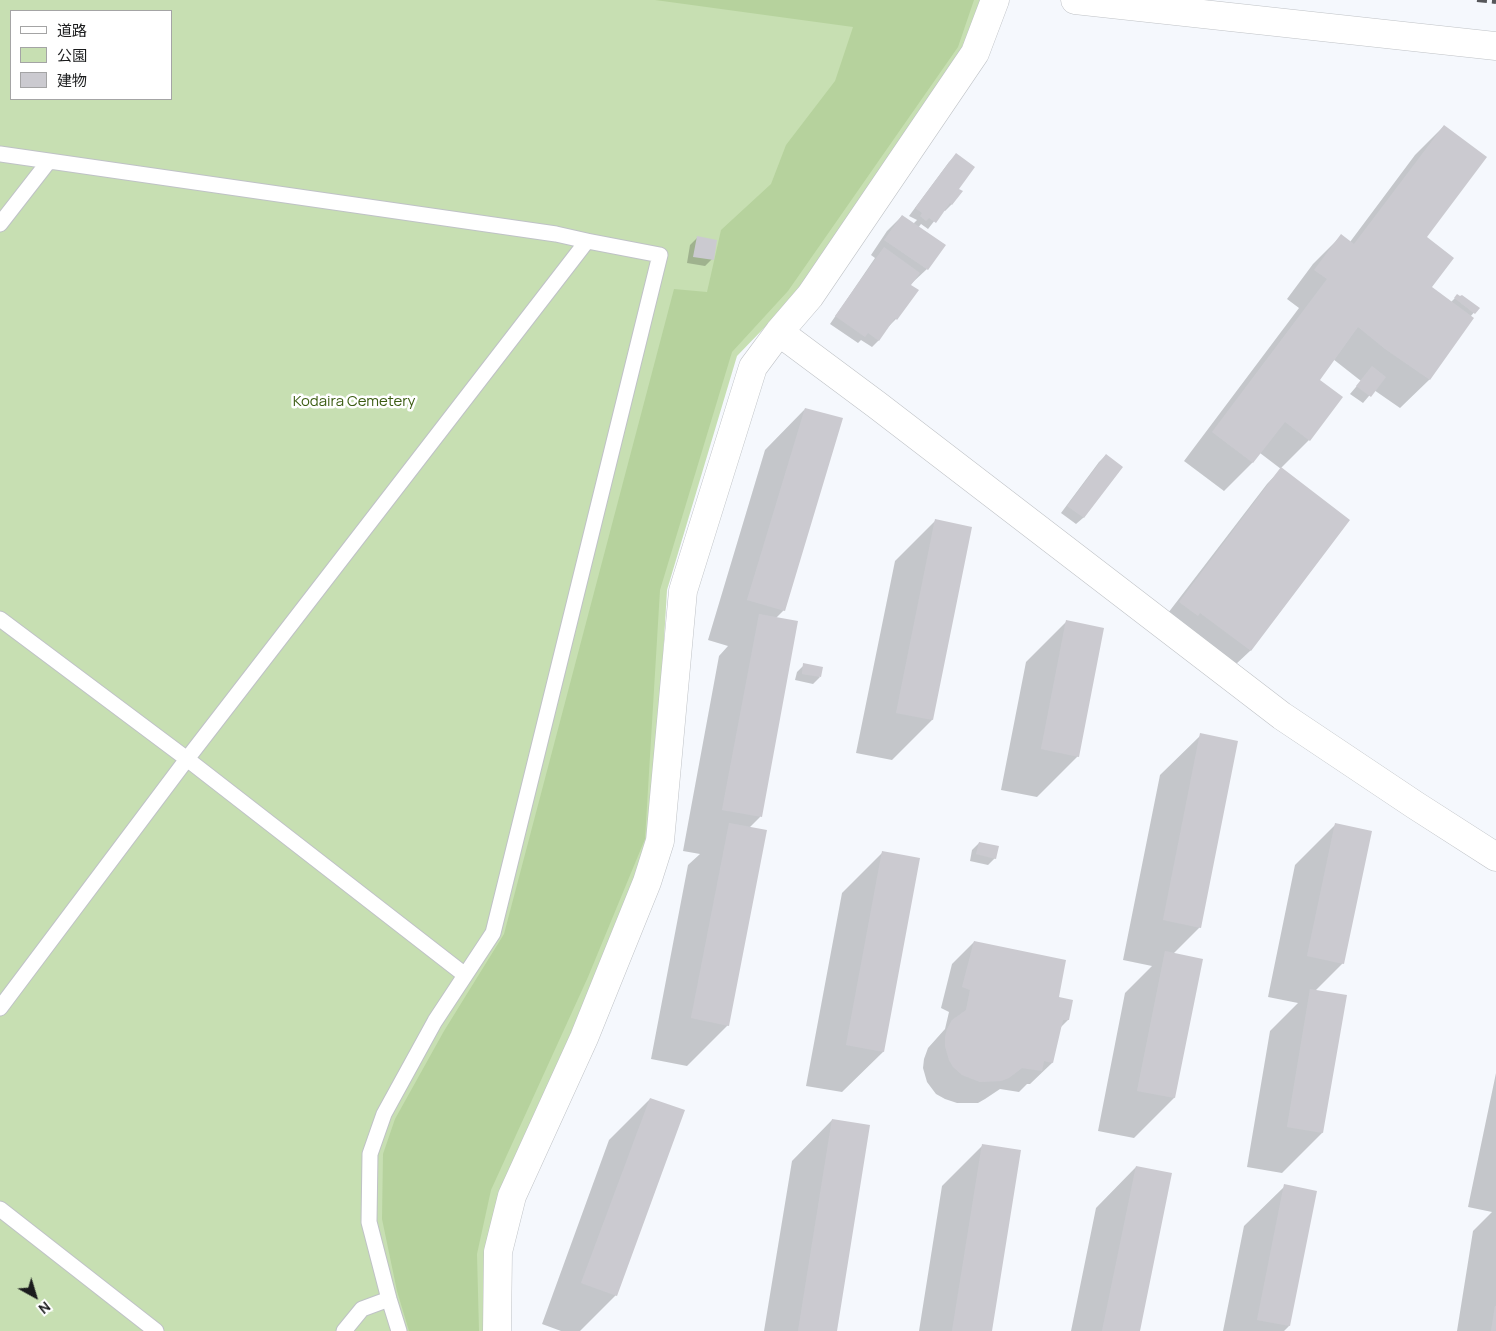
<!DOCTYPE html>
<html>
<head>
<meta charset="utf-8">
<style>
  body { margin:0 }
  #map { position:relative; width:1496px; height:1331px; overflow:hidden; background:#f5f8fd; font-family:Manrope,"Noto Sans JP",sans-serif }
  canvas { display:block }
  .legend { position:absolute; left:10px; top:10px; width:162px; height:90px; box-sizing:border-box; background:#fff; border:1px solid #a4a4a5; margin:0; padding:6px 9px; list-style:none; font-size:15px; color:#1b1c1d }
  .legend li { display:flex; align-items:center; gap:10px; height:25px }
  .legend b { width:25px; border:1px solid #a4a4a5 }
  .north { position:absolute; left:10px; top:1271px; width:50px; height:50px; -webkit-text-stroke:4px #fff; paint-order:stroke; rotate:141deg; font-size:14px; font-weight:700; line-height:20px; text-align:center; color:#1b1c1d }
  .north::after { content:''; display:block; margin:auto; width:18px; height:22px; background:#1b1c1d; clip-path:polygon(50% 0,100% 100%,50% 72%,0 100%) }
</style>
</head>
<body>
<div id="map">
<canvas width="1496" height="1331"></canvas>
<ul class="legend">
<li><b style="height:6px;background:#fff"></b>道路</li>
<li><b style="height:14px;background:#c7dfb2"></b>公園</li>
<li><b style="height:14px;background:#cbcad0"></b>建物</li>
</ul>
<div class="north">N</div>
</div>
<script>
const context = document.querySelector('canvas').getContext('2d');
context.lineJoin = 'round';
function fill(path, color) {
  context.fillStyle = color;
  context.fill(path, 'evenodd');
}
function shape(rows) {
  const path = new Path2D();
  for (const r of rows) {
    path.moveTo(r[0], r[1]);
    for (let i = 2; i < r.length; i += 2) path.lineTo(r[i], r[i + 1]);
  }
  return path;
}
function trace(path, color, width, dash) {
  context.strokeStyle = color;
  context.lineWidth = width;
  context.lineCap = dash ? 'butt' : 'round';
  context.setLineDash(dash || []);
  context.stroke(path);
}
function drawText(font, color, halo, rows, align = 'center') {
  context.font = font + ' Manrope,sans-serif';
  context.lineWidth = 5;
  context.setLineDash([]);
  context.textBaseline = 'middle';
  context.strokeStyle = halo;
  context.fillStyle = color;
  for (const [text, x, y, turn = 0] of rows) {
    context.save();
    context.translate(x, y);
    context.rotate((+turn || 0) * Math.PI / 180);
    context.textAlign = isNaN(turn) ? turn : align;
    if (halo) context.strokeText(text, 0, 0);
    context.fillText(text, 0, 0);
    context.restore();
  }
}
const green = shape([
  [0,0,985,0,967,49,793,298,737,356,667,590,652,843,598,982,499,1194,489,1331,0,1331],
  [11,11,171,11,171,99,11,99]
]);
const forest = shape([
  [655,0,974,0,958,47,788,291,732,352,660,590,645,839,588,977,491,1190,477,1254,479,1331,409,1331,397,1291,382,1219,383,1154,395,1119,444,1031,504,934,674,289,707,292,721,230,771,184,786,145,835,81,853,27]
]);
const shadow = shape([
  [1444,126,1425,237,1431,288,1451,302,1457,296,1478,308,1470,317,1473,318,1429,380,1400,408,1374,390,1363,403,1350,394,1361,381,1333,359,1319,380,1309,440,1280,469,1348,520,1250,651,1235,665,1165,617,1267,484,1281,469,1260,453,1252,463,1224,491,1184,461,1299,308,1287,299,1313,264,1341,236,1350,242,1415,155],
  [956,155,957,189,952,204,945,211,943,210,928,229,921,224,918,228,927,269,912,283,911,283,896,319,889,326,888,325,879,340,872,347,861,340,858,343,830,324,875,258,871,255,887,231,902,216,913,224,917,220,909,216,949,162],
  [697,238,712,259,705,266,687,263,690,245],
  [805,409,784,610,776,618,796,622,760,817,749,828,728,1025,687,1066,651,1059,688,865,700,854,683,851,719,656,728,646,708,640,765,450],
  [1106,455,1122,467,1083,518,1076,524,1061,513,1099,462],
  [935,521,932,720,892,760,856,753,895,561],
  [1066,622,1078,756,1037,797,1001,790,1026,662],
  [804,665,820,677,813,684,795,680,797,672],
  [1201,735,1200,927,1173,954,1174,1098,1134,1138,1098,1131,1125,993,1152,966,1123,960,1160,775],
  [1336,824,1343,963,1315,991,1322,1133,1282,1173,1247,1167,1270,1031,1298,1003,1268,997,1295,865],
  [979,843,995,858,988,865,970,861,972,850],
  [883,852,883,1052,842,1092,806,1086,842,893],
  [974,942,1057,998,1068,1020,1060,1028,1052,1063,1030,1084,1027,1084,1019,1092,1000,1089,985,1099,978,1103,957,1103,945,1099,936,1094,927,1082,923,1068,924,1059,928,1048,945,1029,949,1012,941,1008,952,964],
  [1496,1073,1496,1331,1457,1331,1473,1231,1492,1212,1468,1207],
  [650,1099,616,1295,580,1331,561,1331,542,1324,609,1140],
  [832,1120,836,1331,764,1331,792,1161],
  [983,1145,991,1331,919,1331,942,1186],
  [1136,1167,1139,1331,1071,1331,1096,1208],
  [1285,1186,1289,1326,1284,1331,1223,1331,1244,1226]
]);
const building = shape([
  [1444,125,1487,157,1427,237,1454,258,1432,287,1474,318,1430,380,1385,349,1358,327,1320,380,1343,397,1310,441,1285,422,1253,463,1212,432,1327,279,1314,270,1341,234,1354,244],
  [956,153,975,167,959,189,963,191,952,205,950,203,936,223,929,218,926,221,920,216,922,213,915,208],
  [902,215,946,245,928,270,884,240],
  [697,236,717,240,714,260,693,257],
  [884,247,920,273,911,285,919,290,897,320,895,318,879,341,868,333,865,337,835,316],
  [1457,294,1460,296,1462,295,1480,308,1475,314,1454,298],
  [1372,366,1386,377,1371,397,1356,386],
  [805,408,843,418,785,611,747,600],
  [1106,454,1123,467,1084,518,1067,506],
  [1281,467,1350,520,1251,651,1200,613,1198,616,1179,602],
  [935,519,972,527,933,720,896,713],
  [759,614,798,621,762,817,722,810],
  [1066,620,1104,628,1079,757,1041,749],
  [803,663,823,667,821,677,802,674],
  [1200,733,1238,741,1201,928,1163,920],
  [729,823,767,830,729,1026,691,1018],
  [1335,823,1372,831,1344,964,1307,956],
  [979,842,999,846,996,859,976,854],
  [882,851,920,858,884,1052,846,1045],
  [974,941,1066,960,1059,997,1073,1000,1069,1020,1063,1020,1053,1063,1044,1061,1042,1071,1022,1068,1009,1078,1001,1081,980,1082,962,1075,953,1067,949,1060,945,1046,945,1037,947,1029,952,1020,966,1010,970,990,962,987],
  [1165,951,1203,959,1175,1098,1137,1091],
  [1310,989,1347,995,1323,1133,1287,1127],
  [650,1098,685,1110,617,1296,581,1283],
  [832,1119,870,1125,837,1331,798,1331],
  [982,1144,1021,1150,992,1331,952,1331],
  [1136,1166,1172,1173,1140,1331,1102,1331],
  [1284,1184,1317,1191,1290,1326,1257,1320],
  [1495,1306,1496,1306,1496,1331,1491,1331]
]);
const service = shape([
  [0,154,556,234,587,241,187,759,0,1008],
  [0,224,49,161],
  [0,619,187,759,465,975],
  [0,1209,156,1331],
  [344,1331,362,1309,389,1299],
  [399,1331,389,1299,369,1222,370,1154,384,1114,435,1021,493,933,660,255,587,241]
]);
const minor = shape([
  [1075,0,1496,46],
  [779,332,877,405,1282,716,1415,805,1496,857],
  [497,1331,498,1252,512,1196,584,1038,647,882,660,841,683,591,753,367,779,332,810,296,975,53,995,0]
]);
const rail = shape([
  [1477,0,1496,2]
]);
const parkNames = [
  ["Kodaira Cemetery",354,402]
];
fill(green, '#c7dfb2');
fill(forest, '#b6d29d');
fill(shadow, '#0003');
fill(building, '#cbcad0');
trace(service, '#bfc2c6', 17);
trace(minor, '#bfc2c6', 29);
trace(service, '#fff', 15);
trace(minor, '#fff', 28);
trace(rail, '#56575a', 4, [10, 5]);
drawText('15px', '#3c5d13', '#fff', parkNames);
</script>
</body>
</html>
